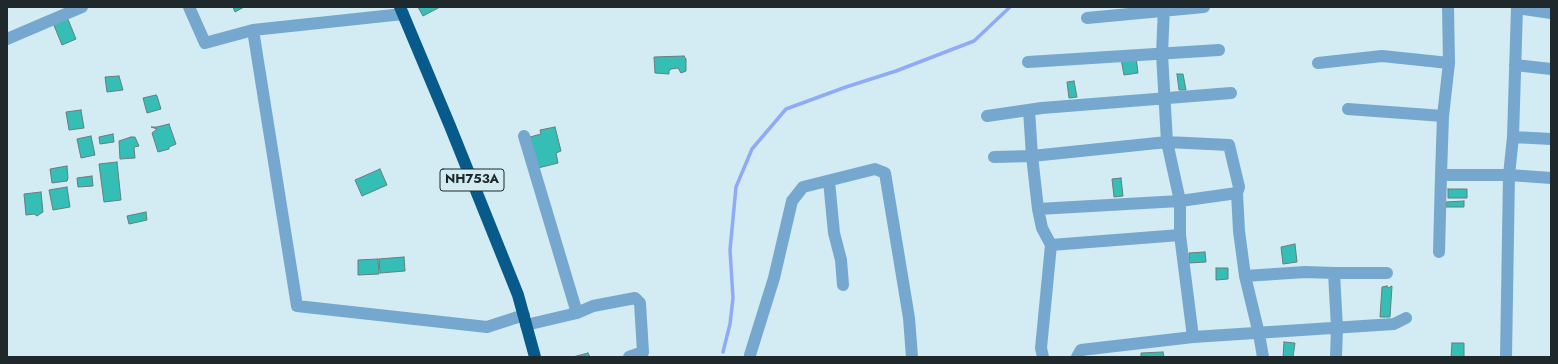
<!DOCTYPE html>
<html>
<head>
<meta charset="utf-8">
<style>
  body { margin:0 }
  #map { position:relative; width:1558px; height:364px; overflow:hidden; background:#d3ebf2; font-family:Jost,sans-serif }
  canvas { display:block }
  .frame { position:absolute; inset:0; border:8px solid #1f282b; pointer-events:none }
</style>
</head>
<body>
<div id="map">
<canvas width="1558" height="364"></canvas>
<div class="frame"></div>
</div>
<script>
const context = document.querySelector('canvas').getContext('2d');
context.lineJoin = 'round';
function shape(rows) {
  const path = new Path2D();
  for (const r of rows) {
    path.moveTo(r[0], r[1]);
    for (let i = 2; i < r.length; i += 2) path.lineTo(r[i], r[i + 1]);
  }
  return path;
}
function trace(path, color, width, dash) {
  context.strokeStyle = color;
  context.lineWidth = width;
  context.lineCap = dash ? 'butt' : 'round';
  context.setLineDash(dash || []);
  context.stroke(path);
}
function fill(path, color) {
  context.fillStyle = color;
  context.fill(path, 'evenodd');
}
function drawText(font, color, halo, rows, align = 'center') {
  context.font = font + ' Jost,sans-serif';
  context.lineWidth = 3;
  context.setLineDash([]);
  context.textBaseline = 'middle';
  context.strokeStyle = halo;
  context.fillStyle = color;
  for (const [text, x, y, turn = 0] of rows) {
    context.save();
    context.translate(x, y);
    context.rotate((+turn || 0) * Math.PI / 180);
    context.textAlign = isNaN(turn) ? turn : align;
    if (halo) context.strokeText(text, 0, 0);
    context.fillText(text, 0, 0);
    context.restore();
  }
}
const stream = shape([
  [723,352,730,324,733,298,730,250,736,187,752,149,786,109,846,87,896,71,974,41,1010,7]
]);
const building = shape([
  [233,7,244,7,235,12,233,7],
  [418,7,440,7,423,16,418,7],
  [67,17,76,39,62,45,53,23,67,17],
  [684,56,686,59,686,71,681,73,678,68,671,69,669,71,669,74,655,73,654,57,684,56],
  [1136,57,1138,73,1124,75,1121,59,1136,57],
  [1177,74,1183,74,1186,90,1179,90,1177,74],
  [119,76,123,90,107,92,105,77,119,76],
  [1074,81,1077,97,1069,98,1067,82,1074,81],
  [156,95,157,96,161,109,147,113,143,98,156,95],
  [81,110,84,128,69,130,66,112,81,110],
  [169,124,176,144,169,147,169,149,158,152,152,133,157,129,151,127,157,127,169,124],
  [555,127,561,151,556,153,558,163,538,168,530,137,541,134,540,130,555,127],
  [113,134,114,142,100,144,99,137,113,134],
  [91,136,95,155,81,158,77,139,91,136],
  [131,137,135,137,139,146,134,147,135,158,120,159,119,141,131,137],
  [117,162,121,200,104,202,99,164,117,162],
  [67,166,68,178,67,181,52,183,50,169,67,166],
  [380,169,387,185,362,196,355,180,380,169],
  [92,176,93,186,78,187,77,178,92,176],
  [1121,178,1123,196,1114,197,1112,179,1121,178],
  [67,187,70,207,53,210,49,190,67,187],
  [1448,189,1467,189,1467,198,1448,198,1448,189],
  [41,192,43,212,37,216,34,214,26,215,24,194,41,192],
  [1464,201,1464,207,1446,207,1446,202,1464,201],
  [146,212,147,220,129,224,127,216,146,212],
  [1295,244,1297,262,1283,264,1281,247,1295,244],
  [1205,252,1206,262,1189,263,1189,253,1205,252],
  [404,257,405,271,380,273,379,259,404,257],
  [378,259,379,274,358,275,358,260,378,259],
  [1216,268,1228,268,1228,279,1216,280,1216,268],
  [1387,286,1388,288,1392,286,1390,317,1380,317,1382,287,1387,286],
  [1284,342,1295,343,1293,357,1283,357,1284,342],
  [1452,343,1464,343,1464,357,1451,357,1452,343],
  [1163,352,1164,357,1141,357,1141,353,1163,352],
  [588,353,590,357,573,357,588,353]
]);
const minor = shape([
  [189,7,205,43,253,30],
  [1164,7,1162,54,1167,142,1180,201,1180,235,1193,337],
  [403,14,253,30,297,306,487,327,524,315],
  [1087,18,1204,7],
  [7,39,82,7],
  [1028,62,1219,50],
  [1318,63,1382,56,1449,63],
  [1515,65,1551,69],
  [1348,109,1443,116],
  [1029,110,1032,156,1038,209,1042,228,1051,245],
  [987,116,1042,108,1231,93],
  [524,136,577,313],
  [1513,137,1551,139],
  [994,157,1032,156,1167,142,1229,145,1239,187,1237,193,1239,231,1245,276,1259,334,1263,357],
  [1441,175,1443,116,1449,63,1448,7],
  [829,181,834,233,841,260,843,285],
  [1038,209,1180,201,1237,193],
  [1439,252,1441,175,1509,175,1551,178],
  [1245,276,1305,272,1334,273],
  [526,325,577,313,593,306,635,298,640,303,643,352,629,357],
  [750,355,774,278,792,201,803,187,875,169,885,173,909,318,912,357],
  [1043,357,1041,348,1051,245,1180,235],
  [1077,357,1081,350,1193,337,1394,324,1406,318],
  [1336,357,1337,328,1334,273,1387,273],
  [1506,357,1509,175,1513,137,1517,8,1551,13]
]);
const highway = shape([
  [400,7,450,126,518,295,535,357]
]);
const shields = [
  [472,180,64]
];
const shieldNames = [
  ["NH753A",472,180]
];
trace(stream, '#90abf6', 3.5);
fill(building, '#35beb6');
trace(building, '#677e7c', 1);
trace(minor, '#76a8cf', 12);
trace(highway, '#075a89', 12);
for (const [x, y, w] of shields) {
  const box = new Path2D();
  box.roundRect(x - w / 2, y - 11, w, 22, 3);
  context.fillStyle = '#d3ebf2';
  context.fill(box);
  trace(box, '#1f282b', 1);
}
drawText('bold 13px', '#1f282b', null, shieldNames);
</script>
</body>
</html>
